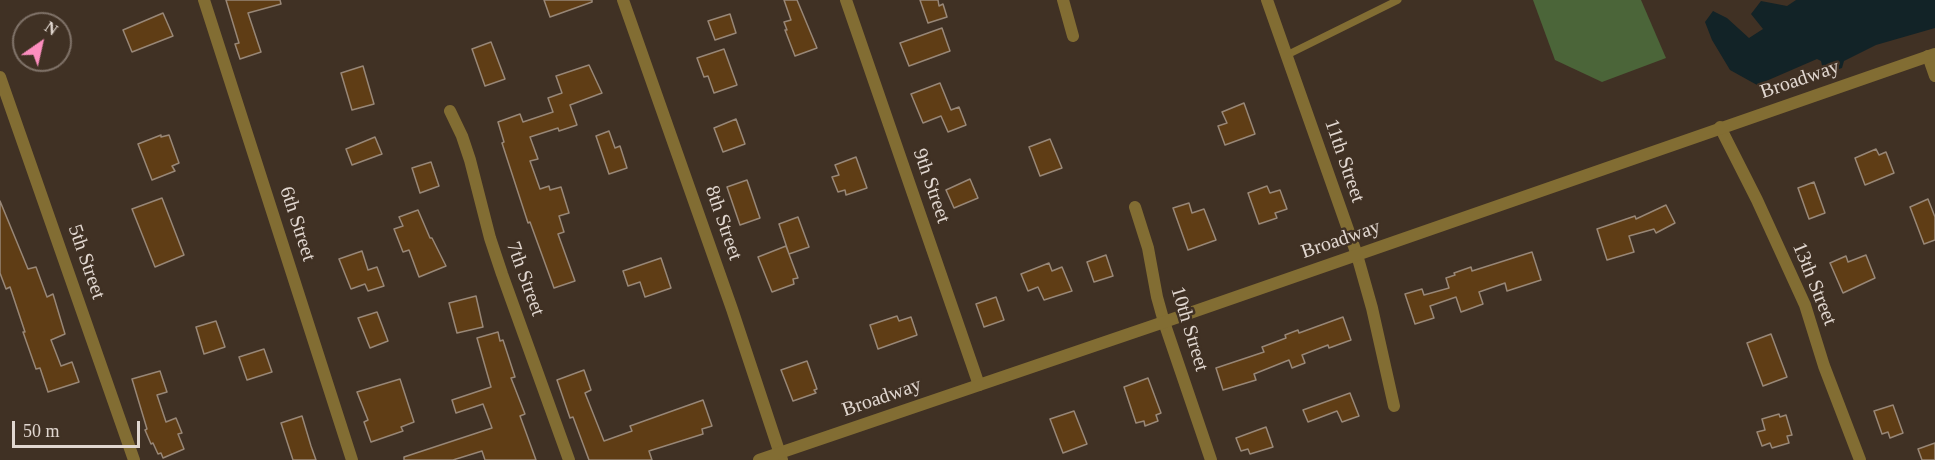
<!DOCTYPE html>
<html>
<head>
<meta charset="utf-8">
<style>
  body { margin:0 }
  #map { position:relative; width:1935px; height:460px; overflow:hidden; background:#403124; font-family:Georgia,serif }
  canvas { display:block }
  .north { position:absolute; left:12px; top:12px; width:60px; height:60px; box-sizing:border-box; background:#403124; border:2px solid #807369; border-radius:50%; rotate:34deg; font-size:16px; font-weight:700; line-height:24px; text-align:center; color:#e1d7d0 }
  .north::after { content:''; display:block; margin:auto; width:21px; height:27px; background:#fd8ebf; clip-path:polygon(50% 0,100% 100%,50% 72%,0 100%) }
  .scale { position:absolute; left:12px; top:421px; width:128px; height:27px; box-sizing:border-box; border:3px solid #e1d7d0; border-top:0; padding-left:8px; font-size:18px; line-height:21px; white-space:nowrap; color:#e1d7d0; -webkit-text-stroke:4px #403124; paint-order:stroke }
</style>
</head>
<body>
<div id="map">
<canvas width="1935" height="460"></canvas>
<div class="north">N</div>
<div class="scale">50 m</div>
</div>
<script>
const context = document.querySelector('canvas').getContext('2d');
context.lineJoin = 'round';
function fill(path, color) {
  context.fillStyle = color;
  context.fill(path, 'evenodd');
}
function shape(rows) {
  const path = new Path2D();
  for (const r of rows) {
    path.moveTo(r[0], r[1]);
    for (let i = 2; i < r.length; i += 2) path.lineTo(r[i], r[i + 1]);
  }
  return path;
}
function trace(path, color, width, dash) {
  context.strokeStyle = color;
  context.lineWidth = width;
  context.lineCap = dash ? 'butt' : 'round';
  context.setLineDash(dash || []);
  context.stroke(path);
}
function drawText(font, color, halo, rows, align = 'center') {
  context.font = font + ' Georgia,serif';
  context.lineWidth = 5;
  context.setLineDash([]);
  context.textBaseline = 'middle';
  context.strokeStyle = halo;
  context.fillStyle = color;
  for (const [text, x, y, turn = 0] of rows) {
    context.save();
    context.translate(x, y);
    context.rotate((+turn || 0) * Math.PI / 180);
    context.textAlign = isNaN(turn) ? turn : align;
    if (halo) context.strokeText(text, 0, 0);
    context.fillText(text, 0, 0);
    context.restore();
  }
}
const green = shape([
  [1533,0,1641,0,1666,58,1602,82,1555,60]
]);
const water = shape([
  [1796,0,1935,0,1935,28,1876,45,1844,61,1842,68,1824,74,1821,61,1817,59,1757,85,1730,70,1712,40,1705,22,1713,11,1727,18,1749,38,1763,29,1751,14,1761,1,1787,6]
]);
const building = shape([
  [226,0,280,0,281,4,248,13,261,52,240,59,235,44,239,43,226,0],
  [544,0,592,0,592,2,550,17,544,0],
  [784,0,797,0,817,48,795,56,785,30,787,30,784,22,791,20,784,0],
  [920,0,938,0,939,6,943,4,947,17,928,23,920,0],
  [163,13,173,36,132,52,123,30,163,13],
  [730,14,736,33,715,40,708,21,730,14],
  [942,28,950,51,909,66,900,43,942,28],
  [491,42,505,79,485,86,472,49,491,42],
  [724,49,737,85,714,93,708,76,704,77,697,58,724,49],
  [589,65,602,93,570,105,577,125,559,131,558,128,530,137,538,159,530,161,540,189,549,186,550,190,561,187,569,213,559,216,564,232,558,234,575,281,554,288,530,222,528,223,502,143,504,142,498,122,520,114,523,122,553,112,548,98,562,93,556,76,589,65],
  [363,66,374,104,352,110,341,73,363,66],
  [940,83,951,110,959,107,966,125,948,132,941,116,923,123,911,94,940,83],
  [1244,103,1255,134,1225,145,1218,126,1227,123,1222,112,1244,103],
  [736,119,745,144,723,152,714,128,736,119],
  [609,131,615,148,620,146,627,168,609,174,596,136,609,131],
  [161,135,161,137,169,135,179,163,172,166,175,171,152,180,138,144,161,135],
  [375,137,382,154,352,165,346,149,375,137],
  [1050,139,1062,168,1040,176,1029,147,1050,139],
  [1876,149,1879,155,1886,152,1894,173,1865,185,1855,158,1876,149],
  [856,157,867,188,846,195,845,190,838,192,832,177,839,175,835,165,856,157],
  [431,162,439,186,420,193,412,168,431,162],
  [970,179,978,198,954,208,946,190,970,179],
  [747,180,760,218,740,225,727,187,747,180],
  [1814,182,1825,213,1809,219,1798,188,1814,182],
  [1267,186,1270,193,1280,190,1287,209,1275,213,1277,218,1259,224,1248,193,1267,186],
  [162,198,184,255,155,267,132,209,162,198],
  [1928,199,1935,217,1935,240,1924,244,1910,207,1928,199],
  [0,201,28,269,36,267,47,297,53,294,65,334,51,340,61,366,72,362,79,382,48,392,40,368,36,369,23,332,25,332,10,287,6,289,0,273,0,201],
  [1189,203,1192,213,1204,209,1216,240,1188,250,1173,208,1189,203],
  [1666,205,1675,223,1656,233,1654,229,1629,236,1634,252,1607,260,1597,229,1635,216,1636,219,1666,205],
  [418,210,430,238,432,238,446,266,419,277,409,250,403,252,394,229,403,226,399,217,418,210],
  [798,217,809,247,789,254,779,224,798,217],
  [786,246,798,278,793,279,794,284,772,292,758,257,786,246],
  [362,251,368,270,377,267,384,286,368,291,365,284,351,289,339,259,362,251],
  [1532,252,1541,280,1507,291,1505,283,1479,292,1483,304,1461,312,1456,297,1430,306,1434,318,1415,324,1405,294,1422,289,1424,295,1449,288,1446,278,1455,275,1454,273,1471,267,1472,271,1532,252],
  [1106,255,1113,276,1094,282,1087,262,1106,255],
  [1866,255,1875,278,1843,293,1830,263,1846,256,1848,262,1866,255],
  [661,258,671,288,645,297,640,282,628,286,623,271,661,258],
  [1049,263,1052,271,1062,267,1072,291,1044,300,1038,287,1028,291,1021,274,1049,263],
  [476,296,483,327,457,333,449,303,476,296],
  [996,297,1004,320,984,327,976,304,996,297],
  [377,312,388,341,370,348,358,318,377,312],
  [897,316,899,321,911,317,917,335,878,349,870,325,897,316],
  [1343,317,1351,340,1329,348,1328,345,1302,355,1305,363,1292,368,1289,360,1254,374,1256,380,1223,390,1216,368,1264,352,1262,347,1286,338,1285,335,1298,330,1299,333,1343,317],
  [216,321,225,347,204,354,196,327,216,321],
  [498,332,500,341,503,340,515,377,511,378,525,414,520,416,536,460,485,460,482,451,453,460,404,460,404,457,492,428,483,404,456,413,452,400,491,387,477,338,498,332],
  [1771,334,1787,377,1763,386,1747,343,1771,334],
  [264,349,272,372,247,380,239,357,264,349],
  [807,361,817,389,814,390,816,393,793,401,781,370,807,361],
  [584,370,591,390,585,393,604,441,632,431,630,426,703,400,712,426,702,429,703,434,649,451,652,460,589,460,573,417,570,418,557,380,584,370],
  [160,371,167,392,157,395,166,422,176,418,182,433,178,434,184,449,163,458,161,453,158,454,153,443,151,444,145,430,147,429,132,379,160,371],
  [1148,378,1161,413,1156,415,1158,421,1145,426,1144,421,1136,423,1124,387,1148,378],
  [400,379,414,422,401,427,403,431,371,442,364,422,368,420,357,392,400,379],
  [1350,393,1359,416,1342,422,1337,411,1308,422,1303,410,1350,393],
  [1893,405,1903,433,1890,438,1888,432,1882,434,1874,411,1893,405],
  [1074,411,1087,444,1063,453,1050,419,1074,411],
  [1779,414,1780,417,1786,415,1792,435,1787,436,1789,443,1772,448,1770,443,1762,446,1757,432,1765,430,1762,419,1779,414],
  [302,416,311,446,316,460,293,460,281,423,302,416],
  [1266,427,1273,447,1250,454,1248,449,1241,451,1236,438,1266,427],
  [1935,443,1935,460,1922,460,1918,449,1935,443]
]);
const service = shape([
  [1287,55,1398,0]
]);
const minor = shape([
  [623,0,732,309,782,460],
  [846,0,979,385],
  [1063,0,1073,36],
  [1267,0,1357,255,1372,308,1394,406],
  [1928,56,1935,76],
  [0,77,134,460],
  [450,111,462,136,470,160,490,238,502,274,569,460],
  [1720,127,1757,200,1805,305,1824,366,1860,460],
  [1135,207,1148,248,1157,297,1164,322,1211,460]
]);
const tertiary = shape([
  [204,0,352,460],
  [759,460,1164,322,1935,54]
]);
const streetNames = [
  ["Broadway",1800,80,-19],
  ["11th Street",1344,161,71],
  ["9th Street",931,186,71],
  ["8th Street",723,223,71],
  ["6th Street",297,224,72],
  ["Broadway",1341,240,-19],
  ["5th Street",86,262,71],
  ["7th Street",525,279,70],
  ["13th Street",1814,284,68],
  ["10th Street",1189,329,73],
  ["Broadway",882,398,-19]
];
fill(green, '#4b6539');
fill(water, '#122327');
fill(building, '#5f3d15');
trace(building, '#988777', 1.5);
trace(service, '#826d33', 7);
trace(minor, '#826d33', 12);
trace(tertiary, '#826d33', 12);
drawText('20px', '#e1d7d0', '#403124', streetNames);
</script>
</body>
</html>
